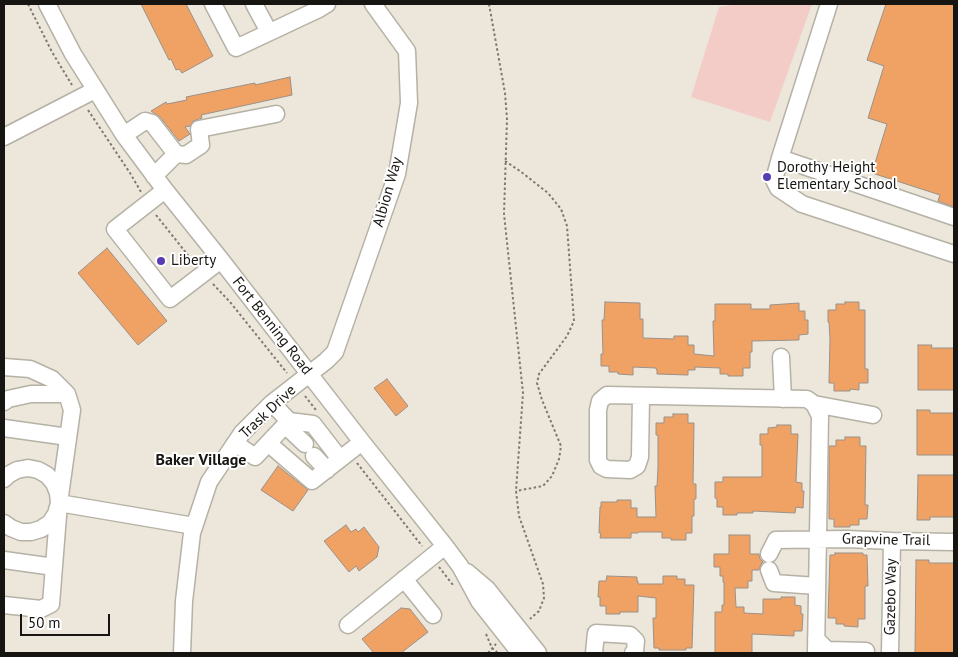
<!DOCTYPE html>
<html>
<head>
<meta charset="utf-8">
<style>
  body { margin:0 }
  #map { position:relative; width:958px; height:657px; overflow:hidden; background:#ece7da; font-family:"PT Sans",sans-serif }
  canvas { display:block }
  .frame { position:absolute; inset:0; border:5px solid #171511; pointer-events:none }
  .scale { position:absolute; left:20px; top:614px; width:90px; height:22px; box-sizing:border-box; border:2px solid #171511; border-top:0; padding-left:6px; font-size:15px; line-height:18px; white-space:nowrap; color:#171511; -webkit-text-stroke:4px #fff; paint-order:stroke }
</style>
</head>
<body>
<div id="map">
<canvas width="958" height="657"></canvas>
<div class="frame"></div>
<div class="scale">50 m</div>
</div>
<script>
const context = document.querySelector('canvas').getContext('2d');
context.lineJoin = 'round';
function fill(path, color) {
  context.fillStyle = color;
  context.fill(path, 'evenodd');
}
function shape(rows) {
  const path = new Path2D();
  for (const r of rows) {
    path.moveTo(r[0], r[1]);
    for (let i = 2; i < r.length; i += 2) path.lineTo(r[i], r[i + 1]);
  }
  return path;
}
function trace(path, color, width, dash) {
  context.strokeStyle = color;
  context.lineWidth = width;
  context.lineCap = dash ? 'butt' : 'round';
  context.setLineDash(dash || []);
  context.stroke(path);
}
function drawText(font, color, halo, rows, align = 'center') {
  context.font = font + ' "PT Sans",sans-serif';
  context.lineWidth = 4;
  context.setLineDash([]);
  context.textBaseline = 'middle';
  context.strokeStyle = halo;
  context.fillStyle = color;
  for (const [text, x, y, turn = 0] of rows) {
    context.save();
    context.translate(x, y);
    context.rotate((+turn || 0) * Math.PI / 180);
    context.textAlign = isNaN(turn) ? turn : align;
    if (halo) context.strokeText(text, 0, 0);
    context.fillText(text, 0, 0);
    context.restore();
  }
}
const green = shape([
  [738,4,812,4,770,122,691,97,719,7]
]);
const building = shape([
  [141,4,186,4,213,56,182,73,179,69,176,70,171,59,169,60,141,4],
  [886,4,954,4,954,207,938,201,940,195,872,173,887,124,868,118,884,66,867,60,886,4],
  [290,77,292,95,201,115,202,118,193,121,190,126,185,127,190,134,179,141,160,117,151,111,166,102,167,104,187,100,186,97,255,83,255,85,290,77],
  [107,248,167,321,138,345,78,273,107,248],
  [605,302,640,303,640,319,643,319,643,338,674,339,674,336,688,336,688,345,694,345,694,354,714,356,713,321,715,321,715,304,751,304,751,309,770,309,770,305,799,303,799,311,805,311,805,320,808,320,808,334,799,335,799,340,752,341,752,352,750,352,750,368,743,368,743,376,728,376,728,374,720,374,720,368,695,367,695,370,688,370,688,375,657,374,657,370,656,369,656,368,633,367,633,375,618,374,618,372,609,372,609,366,601,366,601,354,603,354,602,320,604,320,605,302],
  [845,302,859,302,859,310,865,310,865,369,868,369,868,383,859,383,859,390,850,389,850,391,834,391,834,383,829,383,830,339,829,322,828,322,828,310,836,310,836,304,845,304,845,302],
  [918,345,932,345,931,348,954,348,954,390,918,390,918,345],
  [387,379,408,406,396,416,374,388,387,379],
  [917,410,930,410,930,413,954,413,954,455,917,455,917,410],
  [673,414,688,414,688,423,694,423,693,484,696,484,696,499,694,499,694,516,692,516,692,533,686,533,686,540,671,540,671,538,662,538,662,532,639,532,638,533,631,533,631,538,600,538,601,533,599,533,600,507,601,507,601,502,617,502,617,500,631,500,631,508,637,508,637,517,656,517,655,486,657,486,658,468,658,435,656,435,656,423,664,423,664,417,673,417,673,414],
  [777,425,791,425,791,434,798,434,796,482,802,483,802,491,804,491,803,508,796,507,795,513,753,511,753,513,737,513,737,515,723,515,723,507,717,507,717,499,715,498,715,482,723,482,723,477,762,477,762,445,760,445,760,434,768,434,768,428,777,427,777,425],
  [845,437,860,437,860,446,866,446,865,505,868,505,867,519,859,519,859,525,850,525,850,527,834,527,834,519,829,519,829,446,836,446,836,440,845,440,845,437],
  [278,466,308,490,293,511,261,490,278,466],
  [918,475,954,475,954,517,930,517,930,520,917,520,918,475],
  [346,525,351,532,356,529,358,532,364,527,379,547,377,557,359,571,356,566,349,572,324,541,346,525],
  [729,535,750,535,750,554,759,554,760,559,763,562,761,564,759,570,752,570,752,581,748,581,748,588,735,588,736,607,744,607,744,613,763,614,763,599,781,599,781,597,795,597,795,605,801,606,801,614,803,614,802,631,794,631,794,636,752,634,752,653,715,653,715,612,722,612,722,605,724,605,724,582,723,582,723,576,720,576,720,567,714,567,714,554,729,554,729,535],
  [835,553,863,553,863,555,867,555,868,586,865,586,865,619,858,619,858,627,844,626,844,624,836,624,836,618,828,618,830,555,835,555,835,553],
  [916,560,929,560,929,563,954,563,954,653,915,653,916,560],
  [607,576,637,577,637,581,638,581,638,584,663,584,663,576,677,576,677,579,685,579,685,585,694,585,692,648,686,648,686,650,659,650,659,648,654,648,653,618,656,618,656,598,638,596,638,612,620,612,620,614,606,614,606,606,600,606,600,597,598,597,599,581,606,581,607,576],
  [401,608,410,609,428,632,401,653,374,653,362,639,401,608]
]);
const path = shape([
  [28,4,52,52,72,85],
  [489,4,505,93,507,119,504,214,523,393,516,491,519,516,543,584,544,598,539,611,530,619],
  [88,110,130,173,141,192],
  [505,161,520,171,548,193,561,209,567,226,574,321,567,336,539,374,537,383,542,400,561,446,559,459,552,476,543,486,516,491],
  [156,215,195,264],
  [213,284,230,302,287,373],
  [305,396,316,410],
  [357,463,422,546],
  [439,567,453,585],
  [486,634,492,648,498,653],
  [488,653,496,644]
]);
const minor = shape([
  [47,4,73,54,124,135,165,190,221,260,362,442,445,546,460,566,479,601,520,653],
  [213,4,236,48,319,9,327,4],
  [254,4,269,32],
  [829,4,780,158,774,180,778,188,802,204,954,254],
  [124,135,145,121,152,123,176,154,154,176],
  [4,137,95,90],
  [176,154,186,155,201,145,199,129,276,114],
  [780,158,954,217],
  [165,190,115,229,170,299,221,260],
  [781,357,783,399],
  [4,367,30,369,52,379,67,394,72,410,59,503],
  [641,396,640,457,637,466,630,470,607,469,601,466,598,460,598,410,600,401,607,395,807,399,814,404,820,416,816,653],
  [4,402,8,399,31,394,67,394],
  [814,404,873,415],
  [289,421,313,424,340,459],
  [285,425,305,444],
  [4,428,68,437],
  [235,443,255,457,289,421,272,403],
  [268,443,312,481,362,442],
  [314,456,327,470],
  [4,479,8,475,17,470,28,468,38,470,47,475,54,483,58,493,59,503,56,514,50,523,41,529,31,532,21,532,11,528,4,523],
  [769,554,776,540,847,539,892,541,954,542],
  [4,560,54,567],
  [769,570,774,583,817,586],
  [467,572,487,589,538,653],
  [404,579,433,615],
  [4,605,41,609,51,604,59,503,194,526],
  [348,625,445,546],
  [816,639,827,650,866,651],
  [182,653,184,601,192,533,209,482,242,433,272,403,326,361,335,352,397,174,409,103,407,51,373,4],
  [594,653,596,633,630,635,636,641,635,651,633,653],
  [890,653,892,541]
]);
const markers = [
  [767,177,5,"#573cb4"],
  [161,261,5,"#573cb4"]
];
const poiNames = [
  ["Dorothy Height",777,168],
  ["Elementary School",777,185],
  ["Liberty",171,261]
];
const streetNames = [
  ["Albion Way",388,192,-74],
  ["Fort Benning Road",272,326,52],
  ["Trask Drive",268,412,-43],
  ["Grapvine Trail",886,540,1],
  ["Gazebo Way",891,597,-89]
];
const neighbourhoodNames = [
  ["Baker Village",201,460]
];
fill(green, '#f4ccc7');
fill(building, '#efa264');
trace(building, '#9b9088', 1);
trace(minor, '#b5b1a5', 19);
trace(path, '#7e7a72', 2, [2.5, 2.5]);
trace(minor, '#fff', 16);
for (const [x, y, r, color] of markers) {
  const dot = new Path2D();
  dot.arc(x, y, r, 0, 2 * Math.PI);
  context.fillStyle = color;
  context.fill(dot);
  trace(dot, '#fff', 2);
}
drawText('15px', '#171511', '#fff', poiNames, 'left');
drawText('15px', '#171511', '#fff', streetNames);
drawText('bold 16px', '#171511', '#fff', neighbourhoodNames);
</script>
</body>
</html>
